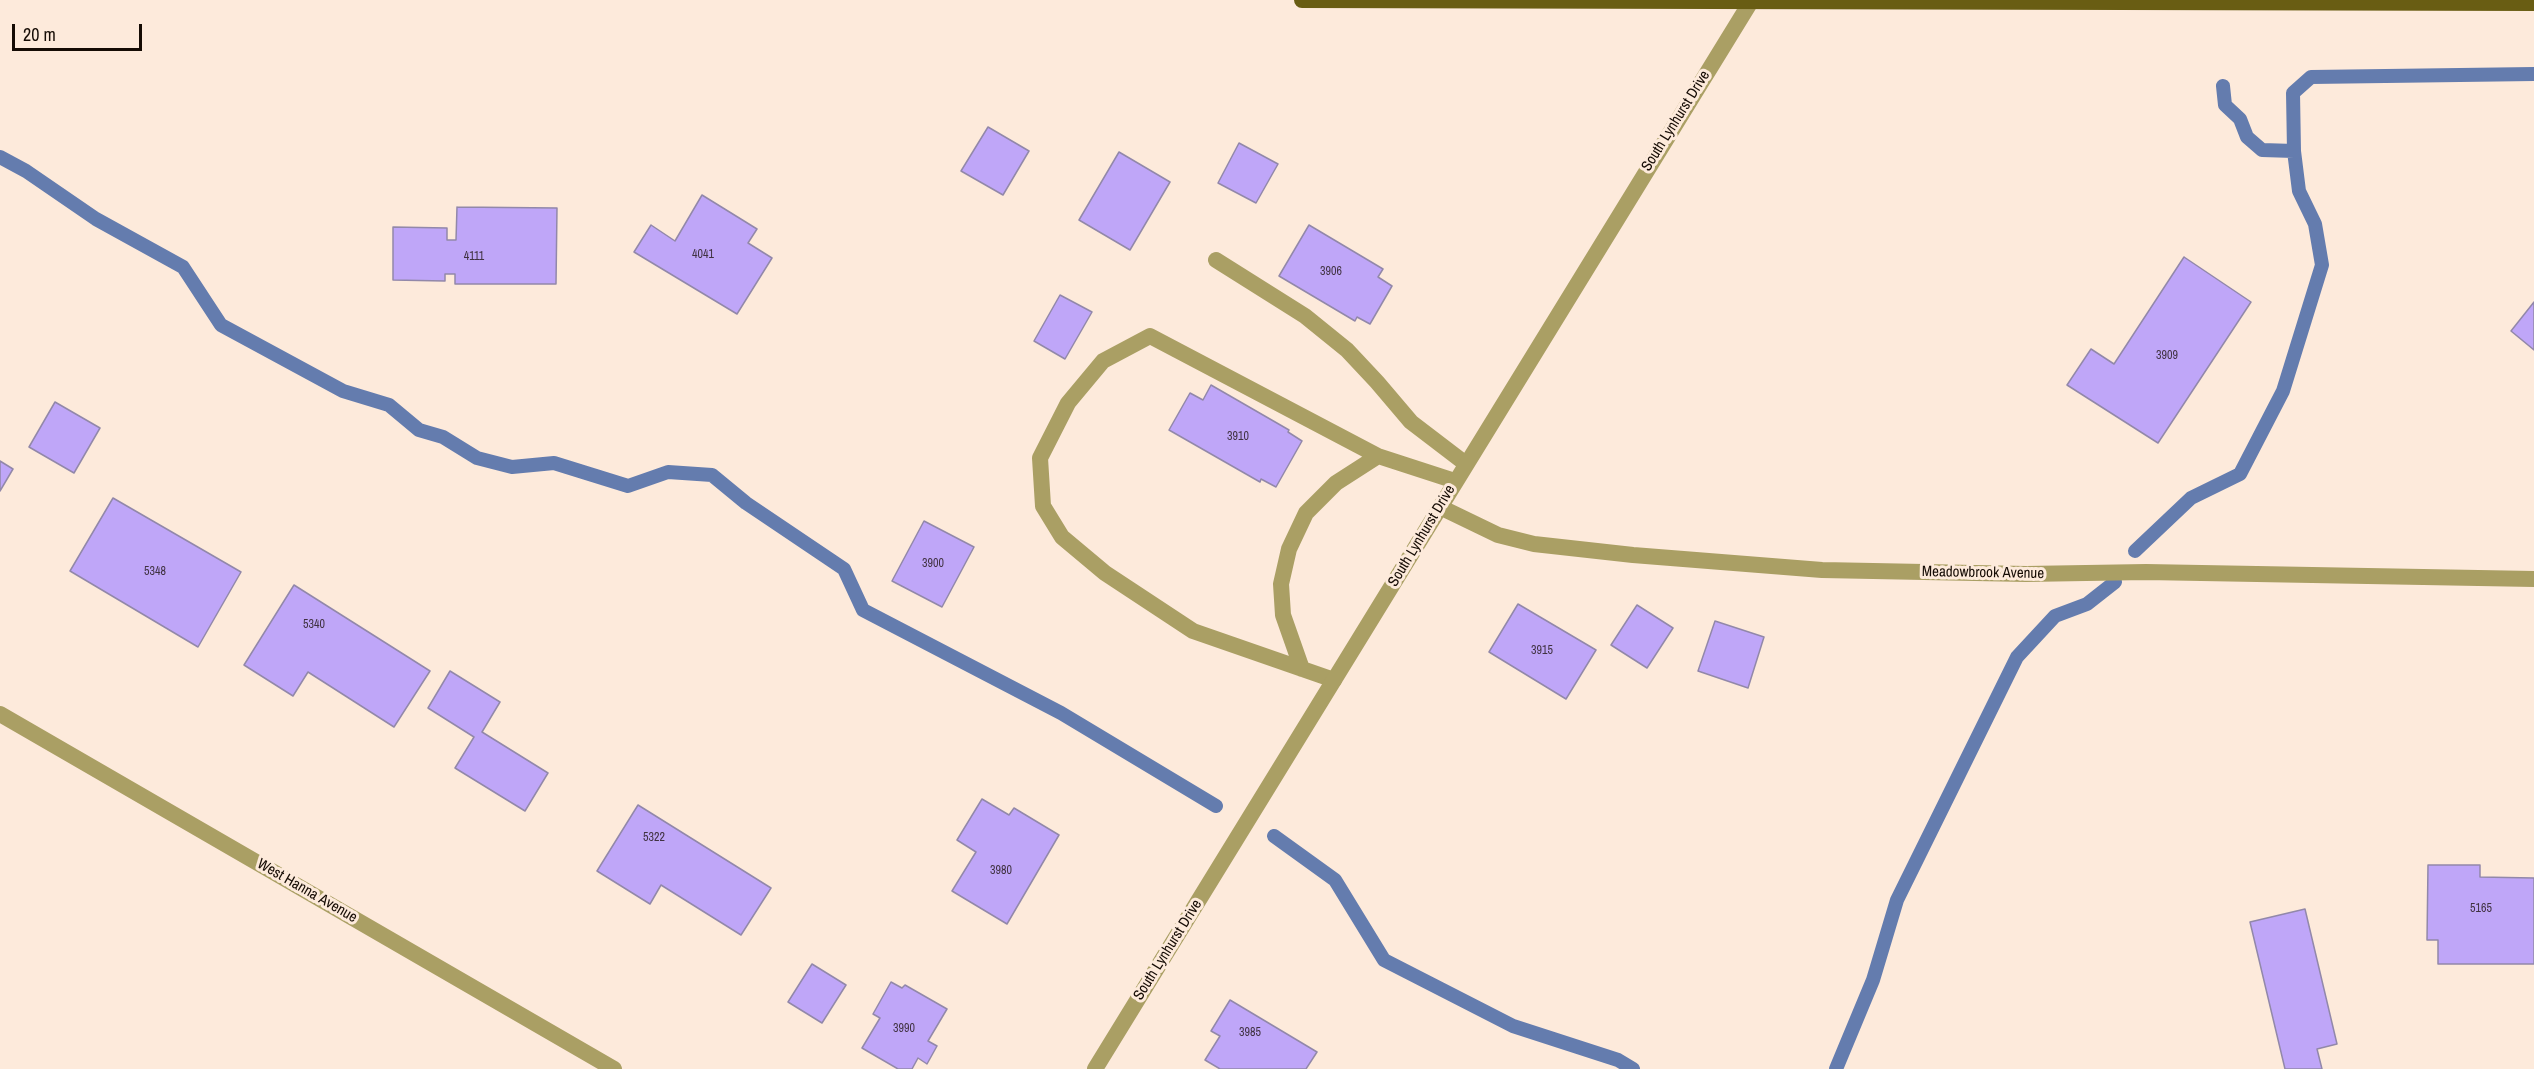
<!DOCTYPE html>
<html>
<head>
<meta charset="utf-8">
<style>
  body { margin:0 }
  #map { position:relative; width:2534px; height:1069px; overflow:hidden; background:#fdeadb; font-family:"Archivo Narrow",sans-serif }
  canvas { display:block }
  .scale { position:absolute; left:12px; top:24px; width:130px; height:27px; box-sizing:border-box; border:3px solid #150b04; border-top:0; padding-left:8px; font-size:18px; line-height:21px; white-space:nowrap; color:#150b04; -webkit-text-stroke:4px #fdeadb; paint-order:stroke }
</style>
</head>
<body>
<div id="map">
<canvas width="2534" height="1069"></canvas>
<div class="scale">20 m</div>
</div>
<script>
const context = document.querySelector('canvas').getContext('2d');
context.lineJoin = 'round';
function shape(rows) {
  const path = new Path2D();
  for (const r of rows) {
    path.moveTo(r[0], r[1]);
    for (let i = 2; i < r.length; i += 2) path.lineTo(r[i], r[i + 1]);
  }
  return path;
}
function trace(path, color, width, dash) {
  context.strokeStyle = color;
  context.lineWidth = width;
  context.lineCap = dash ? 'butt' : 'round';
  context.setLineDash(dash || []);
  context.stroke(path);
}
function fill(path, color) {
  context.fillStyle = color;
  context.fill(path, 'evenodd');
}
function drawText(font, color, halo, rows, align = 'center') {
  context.font = font + ' "Archivo Narrow",sans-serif';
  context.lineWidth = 6;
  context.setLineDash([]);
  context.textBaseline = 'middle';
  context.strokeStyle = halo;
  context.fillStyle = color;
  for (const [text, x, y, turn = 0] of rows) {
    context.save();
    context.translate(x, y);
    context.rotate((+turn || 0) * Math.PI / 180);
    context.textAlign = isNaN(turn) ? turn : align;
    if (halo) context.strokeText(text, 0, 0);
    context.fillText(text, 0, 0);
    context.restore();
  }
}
const stream = shape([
  [2223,86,2225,105,2240,119,2247,137,2262,150,2294,151],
  [0,157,26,171,96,219,183,267,221,325,343,391,389,405,419,430,443,437,477,458,512,467,554,463,628,486,668,472,712,475,746,503,844,569,863,610,1061,713,1216,806],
  [2135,551,2191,498,2240,474,2283,391,2322,265,2315,224,2299,191,2294,151,2293,93,2311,77,2534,74],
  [1274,836,1335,880,1384,960,1513,1026,1618,1060,1633,1069],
  [1836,1069,1873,980,1897,900,2017,657,2055,616,2087,604,2115,582]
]);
const building = shape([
  [988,127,1029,151,1003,195,961,171,988,127],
  [1239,143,1278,164,1256,203,1218,183,1239,143],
  [1119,152,1170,182,1130,250,1079,220,1119,152],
  [702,195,757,229,748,243,772,258,737,314,634,252,651,225,675,241,702,195],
  [457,207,557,208,556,284,455,284,455,274,445,274,445,281,393,280,393,227,447,228,447,240,456,240,457,207],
  [1309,225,1383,269,1378,277,1392,286,1370,324,1357,317,1355,321,1279,276,1309,225],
  [2184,257,2251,302,2158,443,2067,385,2091,349,2114,364,2184,257],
  [1060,295,1092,312,1065,359,1034,341,1060,295],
  [2534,302,2534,350,2511,331,2534,302],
  [1211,385,1289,430,1288,432,1302,441,1276,487,1261,479,1260,482,1169,430,1190,393,1203,400,1211,385],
  [55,402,100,428,74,473,29,447,55,402],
  [0,461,13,469,0,491,0,461],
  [113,498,241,572,198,647,70,571,113,498],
  [924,521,974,547,942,607,892,581,924,521],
  [294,585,430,671,394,727,308,672,293,696,244,665,294,585],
  [1518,604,1596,650,1566,699,1489,652,1518,604],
  [1637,605,1673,628,1647,668,1611,645,1637,605],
  [1715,621,1764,637,1748,688,1698,671,1715,621],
  [450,671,500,702,482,732,548,773,525,811,455,768,474,737,428,708,450,671],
  [982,799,1009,815,1014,808,1059,835,1007,924,952,891,976,852,957,840,982,799],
  [638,805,771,888,741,935,661,885,650,904,597,871,638,805],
  [2428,865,2480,865,2480,877,2534,878,2534,964,2438,964,2438,940,2427,940,2428,865],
  [2305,909,2337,1044,2317,1049,2322,1069,2285,1069,2250,922,2305,909],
  [812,964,846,985,822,1023,788,1002,812,964],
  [891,982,902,988,905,985,947,1009,928,1041,937,1046,927,1064,918,1058,912,1069,898,1069,862,1048,880,1018,873,1014,891,982],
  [1230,1000,1317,1052,1306,1069,1220,1069,1205,1060,1220,1036,1211,1031,1230,1000]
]);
const service = shape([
  [1216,260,1305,316,1347,350,1377,382,1411,422,1466,464],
  [1440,507,1498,535,1534,544,1633,555,1822,570,2026,574,2146,572,2534,579],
  [1302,669,1283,615,1281,584,1289,549,1306,513,1336,483,1378,456],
  [1334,680,1193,631,1105,573,1062,537,1043,506,1040,458,1068,403,1103,361,1150,336,1378,456,1455,481]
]);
const minor = shape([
  [0,714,614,1069],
  [1095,1069,1750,3]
]);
const primary = shape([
  [1302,0,2534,3]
]);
const numberNames = [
  ["4041",703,255],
  ["4111",474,257],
  ["3906",1331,272],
  ["3909",2167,356],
  ["3910",1238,437],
  ["3900",933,564],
  ["5348",155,572],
  ["5340",314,625],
  ["3915",1542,651],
  ["5322",654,838],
  ["3980",1001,871],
  ["5165",2481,909],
  ["3990",904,1029],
  ["3985",1250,1033]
];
const streetNames = [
  ["South Lynhurst Drive",1676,121,-58],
  ["South Lynhurst Drive",1422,536,-59],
  ["Meadowbrook Avenue",1983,573,1],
  ["West Hanna Avenue",307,891,30],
  ["South Lynhurst Drive",1168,950,-58]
];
trace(stream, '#647cae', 14);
fill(building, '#bfa6f8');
trace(building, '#9288a9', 1.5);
trace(service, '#aa9f64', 16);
trace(minor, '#aa9f64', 16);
trace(primary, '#695d13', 16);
drawText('12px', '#403241', null, numberNames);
drawText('15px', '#150b04', '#fdeadb', streetNames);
</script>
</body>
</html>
